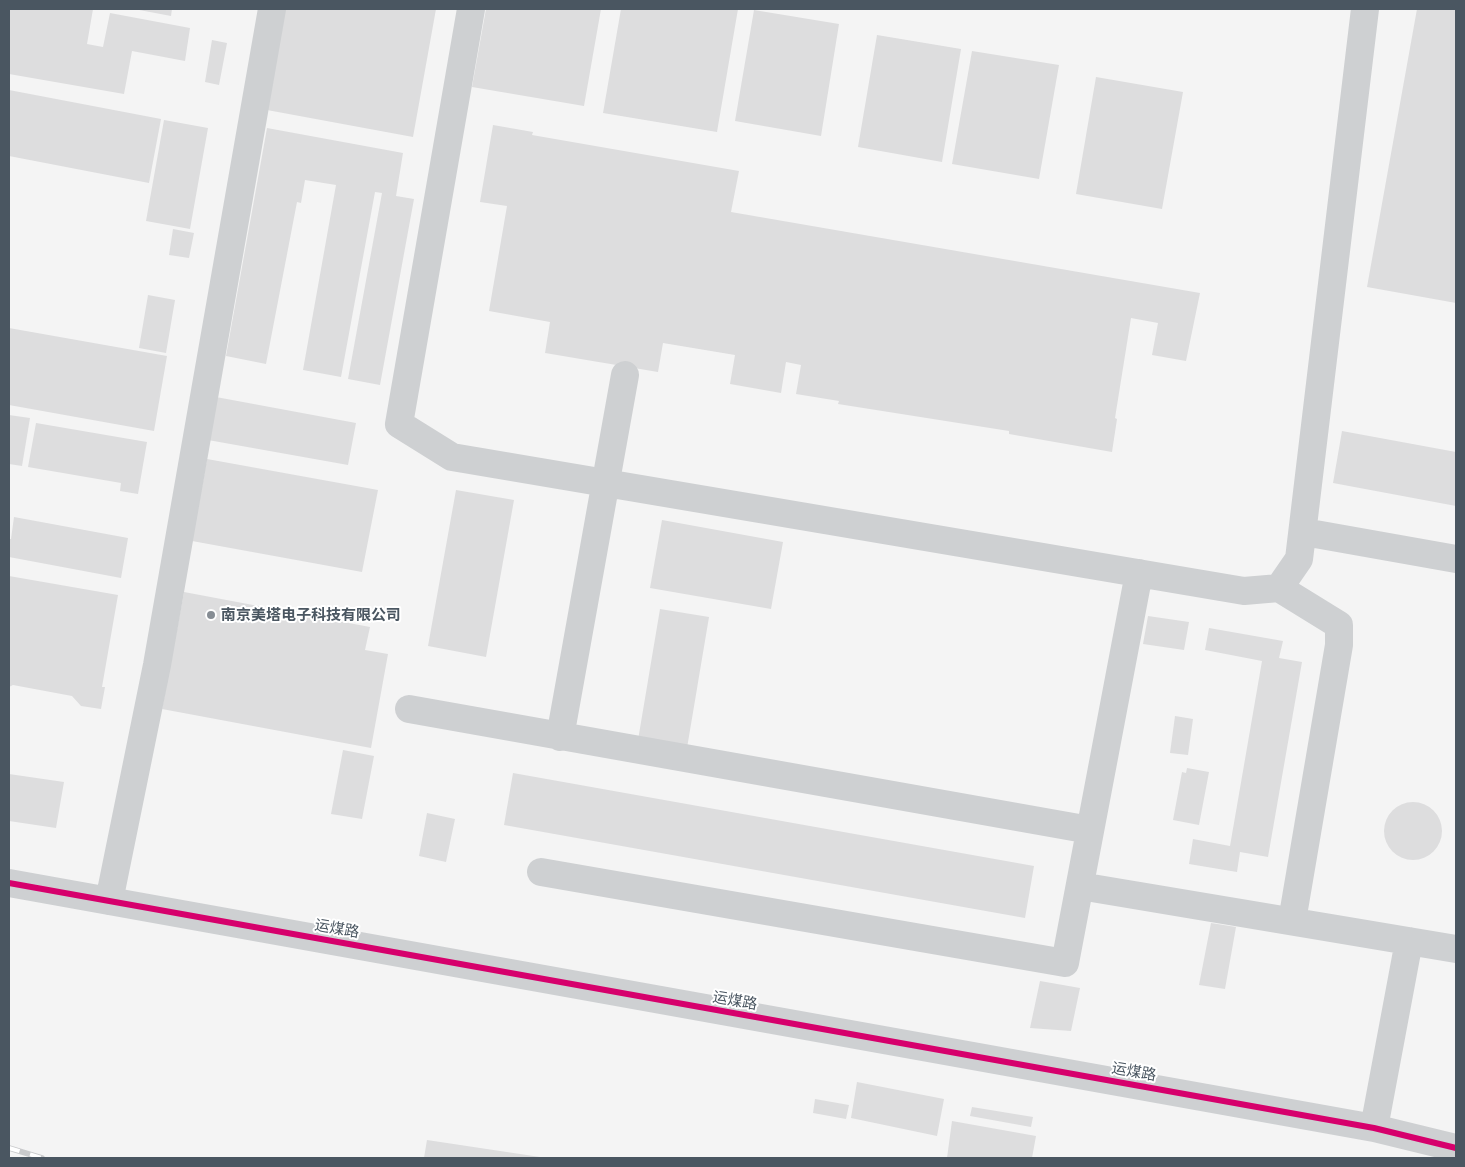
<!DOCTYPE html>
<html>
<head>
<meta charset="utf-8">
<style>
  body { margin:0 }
  #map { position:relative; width:1465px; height:1167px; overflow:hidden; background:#f4f4f4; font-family:Inter,sans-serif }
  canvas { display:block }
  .frame { position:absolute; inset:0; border:10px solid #4a5661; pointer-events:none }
</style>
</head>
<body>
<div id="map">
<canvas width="1465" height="1167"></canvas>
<div class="frame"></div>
</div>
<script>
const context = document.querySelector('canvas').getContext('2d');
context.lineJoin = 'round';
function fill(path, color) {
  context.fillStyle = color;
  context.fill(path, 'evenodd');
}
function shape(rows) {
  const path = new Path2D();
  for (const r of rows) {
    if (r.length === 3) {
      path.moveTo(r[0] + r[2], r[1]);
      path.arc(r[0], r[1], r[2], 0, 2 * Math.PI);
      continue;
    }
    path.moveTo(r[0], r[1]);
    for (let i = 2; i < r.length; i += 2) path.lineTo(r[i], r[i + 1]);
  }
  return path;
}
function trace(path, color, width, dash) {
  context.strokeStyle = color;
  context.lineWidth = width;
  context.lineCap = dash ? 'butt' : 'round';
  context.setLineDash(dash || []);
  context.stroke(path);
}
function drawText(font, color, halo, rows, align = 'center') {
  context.font = font + ' Inter,"Noto Sans SC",sans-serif';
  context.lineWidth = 4;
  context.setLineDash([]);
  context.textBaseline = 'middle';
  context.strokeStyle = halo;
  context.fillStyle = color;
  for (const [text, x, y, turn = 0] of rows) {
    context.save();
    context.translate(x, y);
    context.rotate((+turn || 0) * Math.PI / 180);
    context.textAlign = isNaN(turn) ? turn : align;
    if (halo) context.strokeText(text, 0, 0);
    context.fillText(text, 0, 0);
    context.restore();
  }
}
const building = shape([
  [9,9,93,9,87,44,103,47,110,13,190,28,185,61,132,51,124,94,9,74],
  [134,9,172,9,171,16],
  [285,9,436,9,413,137,267,110],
  [486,9,601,9,584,106,472,87],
  [621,9,738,9,717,132,603,113],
  [1417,9,1456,9,1456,303,1367,287],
  [754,10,839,24,821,136,735,121],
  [877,35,961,49,942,162,858,147],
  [212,40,227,43,219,85,205,82],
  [972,51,1059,65,1039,179,952,164],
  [1096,77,1183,92,1162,209,1076,194],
  [9,90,161,119,149,183,9,156],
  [164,120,208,128,190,229,146,221],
  [493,125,533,132,532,135,739,171,731,212,1200,293,1186,361,1152,355,1158,323,1131,318,1115,418,1117,419,1112,452,1009,434,1009,431,838,404,839,401,796,394,801,365,786,362,781,393,730,384,735,355,663,343,658,372,545,353,550,322,489,311,507,206,480,202],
  [267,128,403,153,396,196,414,199,380,385,348,379,382,193,375,192,341,377,303,370,336,185,305,180,301,203,297,202,266,364,226,356],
  [173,229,194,233,189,258,169,255],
  [148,295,175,300,166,353,139,348],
  [9,328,167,356,154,431,9,405],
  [216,397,356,423,348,465,208,440],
  [9,415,30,418,22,466,9,464],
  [36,423,147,442,138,494,120,491,121,483,28,467],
  [1342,431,1456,452,1456,506,1333,483],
  [207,459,378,490,362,572,192,541],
  [456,490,514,500,486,657,428,646],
  [14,517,128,538,121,578,9,557,9,539,11,539],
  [662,520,783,542,771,609,650,588],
  [9,576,118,595,102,687,105,687,101,709,81,706,72,696,13,685,9,687],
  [184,592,370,627,365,650,388,654,371,748,162,709],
  [660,609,709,617,686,754,637,746],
  [1148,616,1189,622,1184,650,1143,644],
  [1209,628,1283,641,1279,658,1302,662,1268,857,1240,852,1237,872,1189,864,1193,839,1230,846,1262,661,1205,650],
  [1175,716,1193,719,1188,755,1170,753],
  [343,750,374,756,362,819,331,814],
  [1187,768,1209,772,1199,825,1173,820,1182,772,1186,773],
  [513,773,1034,866,1025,918,504,825],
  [9,774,64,782,56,828,9,821],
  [1413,831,29],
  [427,813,455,819,446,862,419,856],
  [1211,923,1236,927,1225,989,1199,985],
  [1040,981,1080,988,1071,1031,1030,1028],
  [857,1082,944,1099,937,1136,851,1118],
  [815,1099,849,1105,846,1119,813,1113],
  [972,1107,1033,1117,1031,1127,970,1116],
  [952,1121,1036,1136,1032,1158,947,1158],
  [427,1140,540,1157,540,1158,424,1158]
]);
const minor = shape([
  [471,9,399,424,452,457,1244,591,1279,588,1299,559,1365,9],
  [1304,532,1456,559],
  [1279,588,1339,625,1339,645,1292,921],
  [409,709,1090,830],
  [560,737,625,375],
  [541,872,1065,963,1139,573],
  [9,883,1374,1128,1456,1148],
  [1080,886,1456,949],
  [109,901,157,665,272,9],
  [1374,1128,1409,941]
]);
const rail = shape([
  [9,1148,42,1158]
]);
const cycleway = shape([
  [9,883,1374,1128,1456,1148]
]);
const markers = [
  [211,615,5,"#868d94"]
];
const poiNames = [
  ["南京美塔电子科技有限公司",221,615]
];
const streetNames = [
  ["运煤路",337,929,10],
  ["运煤路",735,1001,10],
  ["运煤路",1134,1072,10]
];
fill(building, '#ddddde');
trace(minor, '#ced0d2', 28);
trace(rail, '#c9cacc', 5.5);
trace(rail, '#fff', 4, [11]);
trace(cycleway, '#d6006c', 6);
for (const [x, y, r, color] of markers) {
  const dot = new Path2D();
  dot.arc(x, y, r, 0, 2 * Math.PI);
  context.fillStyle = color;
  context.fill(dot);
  trace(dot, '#fff', 2);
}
drawText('bold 15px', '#4a5661', '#fff', poiNames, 'left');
drawText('15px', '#4a5661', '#fff', streetNames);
</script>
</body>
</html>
